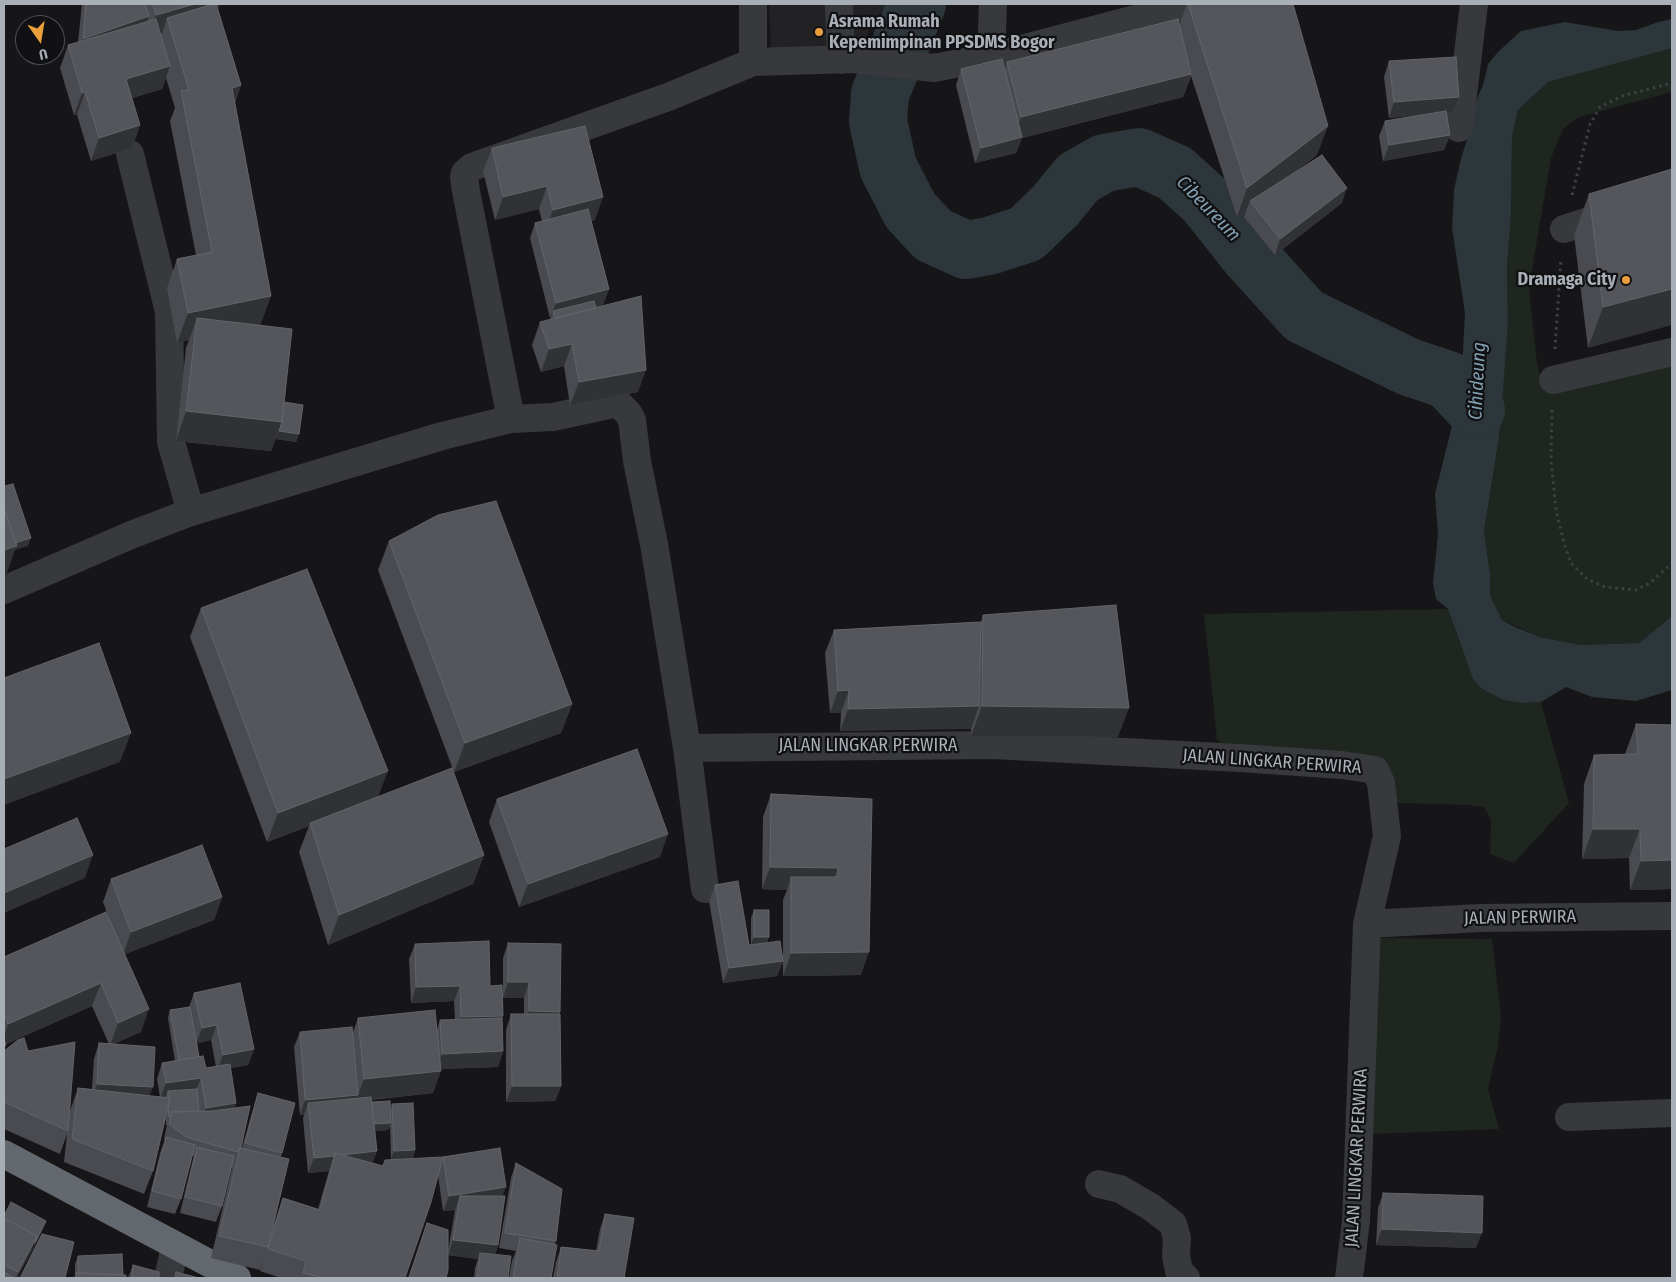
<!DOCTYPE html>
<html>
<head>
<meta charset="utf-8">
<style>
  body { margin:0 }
  #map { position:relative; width:1676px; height:1282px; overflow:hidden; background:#161618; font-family:"Fira Sans Condensed",sans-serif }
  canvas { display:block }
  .frame { position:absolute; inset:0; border:5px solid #a9afb7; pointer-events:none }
  .north { position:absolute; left:15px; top:15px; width:50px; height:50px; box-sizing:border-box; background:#111113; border:1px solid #4e5055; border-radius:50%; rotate:167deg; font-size:14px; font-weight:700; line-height:20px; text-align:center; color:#a9afb7 }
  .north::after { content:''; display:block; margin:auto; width:18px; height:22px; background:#ea9f3c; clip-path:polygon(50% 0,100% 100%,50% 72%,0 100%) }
</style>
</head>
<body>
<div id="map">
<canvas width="1676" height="1282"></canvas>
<div class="frame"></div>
<div class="north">U</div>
</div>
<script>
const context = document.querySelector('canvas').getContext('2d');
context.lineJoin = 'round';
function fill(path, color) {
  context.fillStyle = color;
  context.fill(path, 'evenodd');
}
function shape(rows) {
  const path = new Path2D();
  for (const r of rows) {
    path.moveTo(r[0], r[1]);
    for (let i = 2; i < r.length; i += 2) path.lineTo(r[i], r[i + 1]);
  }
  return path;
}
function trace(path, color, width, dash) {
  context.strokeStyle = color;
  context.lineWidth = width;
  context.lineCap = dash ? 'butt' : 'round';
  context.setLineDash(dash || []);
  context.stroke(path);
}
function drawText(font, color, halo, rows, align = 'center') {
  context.font = font + ' "Fira Sans Condensed",sans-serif';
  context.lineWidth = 4.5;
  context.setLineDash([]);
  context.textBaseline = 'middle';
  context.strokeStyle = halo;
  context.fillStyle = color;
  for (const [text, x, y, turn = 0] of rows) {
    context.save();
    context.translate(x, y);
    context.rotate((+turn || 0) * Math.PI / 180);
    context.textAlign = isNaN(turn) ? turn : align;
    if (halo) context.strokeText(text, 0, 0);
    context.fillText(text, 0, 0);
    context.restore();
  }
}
const built = shape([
  [769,4,895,4,873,18,864,46,771,50]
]);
const green = shape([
  [1672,47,1672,92,1579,117,1563,129,1551,158,1529,288,1537,363,1544,392,1576,387,1672,363,1672,616,1639,643,1581,645,1540,637,1502,620,1490,595,1490,573,1484,531,1499,438,1504,379,1508,323,1507,267,1511,214,1512,136,1518,110,1548,82],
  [1448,609,1473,679,1482,689,1503,700,1523,703,1541,702,1569,803,1514,863,1490,854,1491,820,1484,807,1469,805,1398,803,1382,770,1227,749,1217,740,1204,614],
  [1375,938,1492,939,1501,1017,1498,1046,1488,1089,1499,1129,1372,1134]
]);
const water = shape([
  [1672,19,1672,48,1548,82,1518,110,1512,136,1511,214,1507,267,1508,323,1504,379,1499,438,1484,531,1490,573,1490,595,1502,620,1515,627,1540,637,1581,645,1639,643,1672,616,1672,690,1636,701,1592,697,1566,687,1541,702,1523,703,1503,700,1482,689,1473,679,1448,609,1436,599,1433,583,1438,535,1435,494,1458,402,1463,352,1465,313,1452,228,1454,190,1461,158,1467,140,1470,115,1483,85,1488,64,1498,52,1521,31,1565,22,1618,31,1636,30,1658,22]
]);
const river = shape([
  [917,4,880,94,878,121,888,167,910,210,933,235,966,250,989,246,1026,234,1055,206,1078,178,1104,163,1139,157,1175,173,1206,201,1248,254,1304,316,1409,367,1448,380,1476,410]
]);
const path = shape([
  [1572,195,1590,124,1600,107,1622,96,1672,83],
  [1555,349,1561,258],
  [1552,410,1551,460,1556,510,1564,543,1571,563,1587,579,1605,587,1636,590,1650,583,1672,563]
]);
const minor = shape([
  [839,4,841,60],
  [991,57,993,4],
  [753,62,853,59,934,68,991,57,1192,4],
  [1459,128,1474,4],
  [130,154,169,312,171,442,191,512],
  [1564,229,1672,194],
  [1553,380,1672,352],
  [511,419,553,417,618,403,628,413,632,420,637,461,654,544,687,748,705,889],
  [4,590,131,535,191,512,442,436,511,419,466,191,464,177,465,173,472,167,668,97,753,62,753,4],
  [687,748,993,745,1239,758,1342,765,1375,770,1381,783,1387,836,1367,924,1356,1221,1349,1278],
  [1367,924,1480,918,1672,916],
  [1569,1117,1672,1113],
  [1099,1184,1120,1189,1151,1207,1173,1224,1177,1238,1176,1256,1179,1271,1186,1278],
  [168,1278,175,1247]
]);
const highway = shape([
  [4,1154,237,1278]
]);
const wall = shape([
  [82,4,220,4,218,9,241,85,235,103,271,296,260,325,284,402,299,434,296,442,276,439,277,435,271,451,176,441,186,348,189,340,177,343,167,288,177,259,196,255,170,121,175,108,166,78,162,89,132,98,140,125,132,148,91,161,77,115,74,115,60,68,68,45,78,42],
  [1187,4,1293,4,1317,155,1295,172,1342,203,1275,255,1244,217,1247,209,1237,217,1191,76,1183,97,1022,138,1016,153,975,163,956,85,961,69,1005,69,1007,62,1179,25],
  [1389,61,1459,97,1453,112,1446,113,1450,135,1444,150,1383,161,1379,136,1385,121,1421,115,1389,118,1384,77],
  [492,148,595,220,591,221,609,289,603,305,595,307,638,392,570,405,564,366,541,372,532,345,540,322,551,320,551,318,550,318,530,238,535,223,542,221,539,209,495,220,483,171],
  [1672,169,1588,348,1574,235,1589,194],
  [389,541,572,704,561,733,454,772,378,570],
  [201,608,378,796,484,855,473,884,328,945,299,852,309,826,267,842,190,637],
  [983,615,1118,737,971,736,971,728,840,731,841,713,830,713,825,653,834,630,981,622],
  [1636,724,1672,889,1630,890,1629,858,1582,859,1584,784,1594,755,1625,754],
  [771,794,872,799,861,975,783,976,783,900,787,890,762,889,763,817],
  [497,799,660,857,519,907,489,822],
  [111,879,222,897,214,920,125,954,141,1032,113,1044,150,1096,160,1097,157,1079,162,1063,175,1061,168,1018,170,1010,189,1007,194,993,254,1049,248,1065,230,1068,236,1103,234,1108,241,1148,242,1148,253,1109,258,1093,282,1153,281,1157,272,1230,283,1198,318,1209,329,1171,308,1173,303,1118,304,1115,300,1115,294,1047,300,1032,353,1032,358,1018,437,1030,440,1020,455,1020,454,1001,411,1003,409,959,415,944,490,986,503,995,503,958,508,943,560,1012,560,1014,561,1086,555,1101,506,1102,506,1030,511,1014,524,1014,524,998,503,998,503,1016,502,1019,503,1051,498,1067,441,1069,433,1093,371,1100,372,1102,391,1109,392,1104,415,1150,413,1158,391,1159,390,1126,388,1130,375,1131,377,1151,372,1163,383,1166,385,1160,443,1157,503,1196,498,1245,495,1255,508,1278,474,1278,475,1268,478,1259,448,1255,446,1278,408,1278,427,1223,448,1252,455,1210,443,1211,438,1175,405,1278,281,1278,260,1271,264,1259,260,1270,211,1258,232,1168,231,1167,222,1206,216,1222,180,1213,192,1163,194,1156,192,1156,181,1199,175,1214,147,1207,160,1153,165,1140,164,1139,167,1125,166,1125,166,1117,153,1171,144,1194,64,1162,67,1134,60,1154,4,1129,4,957,110,921,103,902],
  [92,1006,109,1044,99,1043,94,1059,92,1089,78,1088,70,1111,28,1051,4,1051,6,1045,6,1044],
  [211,1040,216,1067,206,1068,199,1057,197,1043],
  [715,885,749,945,751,944,751,918,754,910,769,937,767,942,783,961,777,976,723,983,709,901],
  [516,1163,556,1241,555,1244,551,1278,509,1278,512,1261,516,1251,499,1248,511,1178],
  [1383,1193,1476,1248,1376,1245,1378,1208],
  [605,1214,624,1278,553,1278,556,1262,561,1247,596,1251,600,1229],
  [4,1216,46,1221,43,1228,17,1278,4,1278],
  [78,1256,123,1275,126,1278,74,1278,75,1276,75,1264],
  [133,1265,159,1278,128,1278]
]);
const shadedWall = shape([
  [195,4,220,4,214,18,167,18,162,34,148,38,156,15],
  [149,16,144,32,77,54,83,39],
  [170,66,162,89,118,102,126,79],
  [1191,74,1183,97,1022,138,1016,153,975,163,981,148,1013,139,1021,117],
  [241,85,231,114,232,88],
  [85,92,77,115,74,115,82,93],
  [1459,97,1453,112,1389,118,1394,102],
  [140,125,132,148,91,161,99,138],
  [1328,126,1317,155,1253,205,1250,201,1247,209,1237,217,1247,188],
  [1450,135,1444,150,1383,161,1389,145],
  [547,186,539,209,495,220,503,197],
  [1347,188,1342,203,1275,255,1280,239],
  [603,197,595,220,545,232,553,210],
  [609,289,603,305,555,317,553,311,551,318,550,318,556,303],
  [1672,289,1672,325,1588,348,1603,307],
  [271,296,260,326,197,318,189,340,177,343,188,313],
  [572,344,564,366,541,372,549,349],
  [646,370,638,392,570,405,579,382],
  [186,411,282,422,271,451,176,441],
  [279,431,299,434,296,442,276,439],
  [31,538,28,546,15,550,6,576,4,576,4,550,11,544],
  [849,690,841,713,830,713,838,691],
  [572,704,561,733,454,772,465,743],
  [979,706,971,729,840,731,848,709],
  [982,706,1129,708,1118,737,971,736],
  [131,733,120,762,4,805,4,779],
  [388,771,377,800,310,823,309,826,267,842,278,813],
  [1593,829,1640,829,1629,858,1582,859],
  [668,834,660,857,519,907,528,884],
  [93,855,85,878,4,913,4,893],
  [484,855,473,884,328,945,339,915],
  [1672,860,1672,889,1630,890,1641,861],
  [770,867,838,868,830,890,791,877,787,890,762,889],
  [222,897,214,920,123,955,131,932],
  [754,937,769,937,766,945,751,945],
  [869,952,861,975,783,976,791,953],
  [783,961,777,976,723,983,729,968],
  [508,982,529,982,524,998,503,998],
  [101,983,92,1006,4,1045,4,1036,8,1024],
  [460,986,454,1001,411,1003,416,987],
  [149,1009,141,1032,110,1046,118,1023],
  [529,1011,560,1012,555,1027,523,1027],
  [503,1016,497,1031,456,1032,461,1017],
  [217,1025,211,1040,196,1044,202,1028],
  [254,1049,248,1065,217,1071,223,1055],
  [503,1051,498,1067,436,1069,442,1054],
  [441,1071,433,1093,356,1101,364,1079],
  [201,1078,195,1093,168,1091,165,1098,160,1099,166,1083],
  [97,1084,153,1087,147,1102,91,1099],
  [512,1086,561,1086,555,1101,506,1102],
  [358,1095,352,1110,308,1103,304,1115,300,1115,305,1100],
  [236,1103,230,1119,200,1124,206,1108],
  [391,1123,388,1130,370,1132,373,1124],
  [415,1150,413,1158,391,1159,394,1151],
  [377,1151,371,1167,335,1156],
  [335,1156,329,1171,308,1173,314,1158],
  [506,1187,500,1203,460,1196,455,1210,443,1211,449,1196],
  [46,1221,43,1228,32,1251,35,1243],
  [1382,1229,1482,1233,1476,1248,1376,1245],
  [37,1236,32,1251,17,1278,16,1278,18,1272],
  [453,1240,498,1245,493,1261,480,1253,478,1259,448,1255]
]);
const building = shape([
  [86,4,145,4,149,16,83,39,86,4],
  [153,4,195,4,156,15,153,4],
  [213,4,216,4,241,85,232,88,271,296,188,313,177,259,212,252,181,91,189,90,167,18,213,4],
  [1188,4,1293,4,1328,126,1247,188,1188,4],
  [156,19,170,66,126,79,140,125,99,138,85,92,82,93,68,45,156,19],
  [1178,19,1191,74,1021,117,1007,62,1178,19],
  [1456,57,1459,97,1394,102,1389,61,1456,57],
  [1002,59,1022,137,981,148,961,69,1002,59],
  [1446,111,1450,135,1389,145,1385,121,1446,111],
  [585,126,603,197,553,210,547,186,503,197,492,148,585,126],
  [1322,155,1347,188,1280,239,1250,201,1322,155],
  [1672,169,1672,289,1603,307,1589,194,1672,169],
  [588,209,609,289,556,303,535,223,588,209],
  [641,296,646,370,579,382,572,344,549,349,540,322,641,296],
  [594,301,596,308,555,318,553,311,594,301],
  [197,318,292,329,282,422,186,411,197,318],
  [284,402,303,405,299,434,279,431,282,422,284,402],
  [13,484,31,538,15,543,4,508,4,486,13,484],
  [496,501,572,704,465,743,389,541,438,515,496,501],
  [4,508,17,546,4,550,4,508],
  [307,569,388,771,278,813,201,608,307,569],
  [1116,605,1129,708,982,706,983,615,1116,605],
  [981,622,979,706,848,709,849,690,838,691,834,630,981,622],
  [99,643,131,733,4,779,4,678,99,643],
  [1636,724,1672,725,1672,860,1641,861,1640,829,1593,829,1594,755,1638,754,1636,724],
  [637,749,668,834,528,884,497,799,637,749],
  [452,768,484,855,339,915,310,823,452,768],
  [771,794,872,799,869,952,791,953,791,877,838,877,838,868,770,867,771,794],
  [77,818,93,855,4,893,4,849,77,818],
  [202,845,222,897,131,932,111,879,202,845],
  [738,881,749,945,780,941,783,961,729,968,715,885,738,881],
  [754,910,769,910,769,937,754,937,754,910],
  [106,912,149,1009,118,1023,101,983,8,1024,4,1013,4,957,106,912],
  [489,941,490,986,502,985,503,1016,461,1017,460,986,416,987,415,944,489,941],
  [508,943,561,944,560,1012,529,1011,529,982,508,982,508,943],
  [240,983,254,1049,223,1055,217,1025,202,1028,194,993,240,983],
  [190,1007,199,1057,179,1060,170,1010,190,1007],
  [435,1010,441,1071,364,1079,358,1018,435,1010],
  [511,1014,560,1014,561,1086,512,1086,511,1014],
  [502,1018,503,1051,442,1054,440,1020,502,1018],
  [352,1027,358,1095,305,1100,300,1032,352,1027],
  [24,1038,28,1051,75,1042,68,1131,4,1102,4,1051,18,1040,24,1038],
  [4,1039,6,1045,4,1046,4,1039],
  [99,1043,155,1047,153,1087,97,1084,99,1043],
  [203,1056,206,1068,230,1064,236,1103,206,1108,201,1078,166,1083,162,1063,203,1056],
  [78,1088,170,1098,153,1171,72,1139,78,1088],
  [197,1089,199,1111,172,1112,170,1117,169,1117,168,1106,170,1098,168,1098,168,1091,197,1089],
  [258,1093,295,1103,282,1153,245,1143,258,1093],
  [371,1097,377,1151,342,1155,335,1153,335,1156,314,1158,308,1103,371,1097],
  [390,1101,391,1123,374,1124,372,1102,390,1101],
  [413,1103,415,1150,394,1151,392,1104,413,1103],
  [250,1106,241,1148,240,1148,238,1152,186,1137,169,1124,172,1112,212,1111,250,1106],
  [166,1137,195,1145,181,1199,152,1191,166,1137],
  [197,1147,234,1156,222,1206,185,1197,197,1147],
  [240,1148,289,1159,268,1247,219,1236,240,1148],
  [500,1148,506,1187,449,1196,443,1157,500,1148],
  [335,1153,383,1166,385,1160,443,1157,431,1202,405,1278,324,1278,303,1273,306,1261,268,1249,283,1198,320,1210,335,1153],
  [516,1163,562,1189,556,1241,505,1233,516,1163],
  [1383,1193,1483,1196,1482,1233,1382,1229,1383,1193],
  [460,1196,505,1196,498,1245,453,1240,460,1196],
  [11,1202,46,1221,35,1243,37,1236,4,1218,4,1216,11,1202],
  [605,1214,634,1218,624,1278,557,1278,561,1247,599,1251,605,1214],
  [4,1218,37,1236,18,1272,4,1265,4,1218],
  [427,1223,448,1230,448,1270,446,1278,409,1278,427,1223],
  [42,1234,74,1242,65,1278,20,1278,42,1234],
  [520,1238,557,1245,551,1278,513,1278,520,1238],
  [480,1253,511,1256,508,1278,477,1278,480,1253],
  [122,1254,123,1275,78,1273,78,1256,122,1254],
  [133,1265,159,1272,159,1278,132,1278,133,1265],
  [4,1272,14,1278,4,1278,4,1272],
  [176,1272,199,1278,175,1278,176,1272],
  [76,1273,126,1275,126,1278,76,1278,76,1273]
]);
const markers = [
  [819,32,5,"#ea9f3c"],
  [1626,280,5,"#ea9f3c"]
];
const poiNames = [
  ["Asrama Rumah",829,22],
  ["Kepemimpinan PPSDMS Bogor",829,43],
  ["Dramaga City",1616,280,"right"]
];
const streetNames = [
  ["JALAN LINGKAR PERWIRA",868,746],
  ["JALAN LINGKAR PERWIRA",1272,762,4],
  ["JALAN PERWIRA",1520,918,-1],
  ["JALAN LINGKAR PERWIRA",1357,1158,-87]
];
const waterNames = [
  ["Cibeureum",1208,209,46],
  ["Cihideung",1478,381,-87]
];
fill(built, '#222225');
fill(green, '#1e261f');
fill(water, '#2d363b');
trace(river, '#2d363b', 58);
trace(path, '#3d4044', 3, [2.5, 4]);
trace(minor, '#37393d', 28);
trace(highway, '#63676e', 28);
fill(wall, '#4a4b50');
fill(shadedWall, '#313235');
fill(building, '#54565b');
trace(building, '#626469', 1);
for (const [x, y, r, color] of markers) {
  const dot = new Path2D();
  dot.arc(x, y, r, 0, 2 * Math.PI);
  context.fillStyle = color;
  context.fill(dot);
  trace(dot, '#111113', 2);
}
drawText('bold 18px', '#a9afb7', '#111113', poiNames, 'left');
drawText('18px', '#a9afb7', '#111113', streetNames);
drawText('italic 19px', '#819fb1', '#111113', waterNames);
</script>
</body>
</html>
